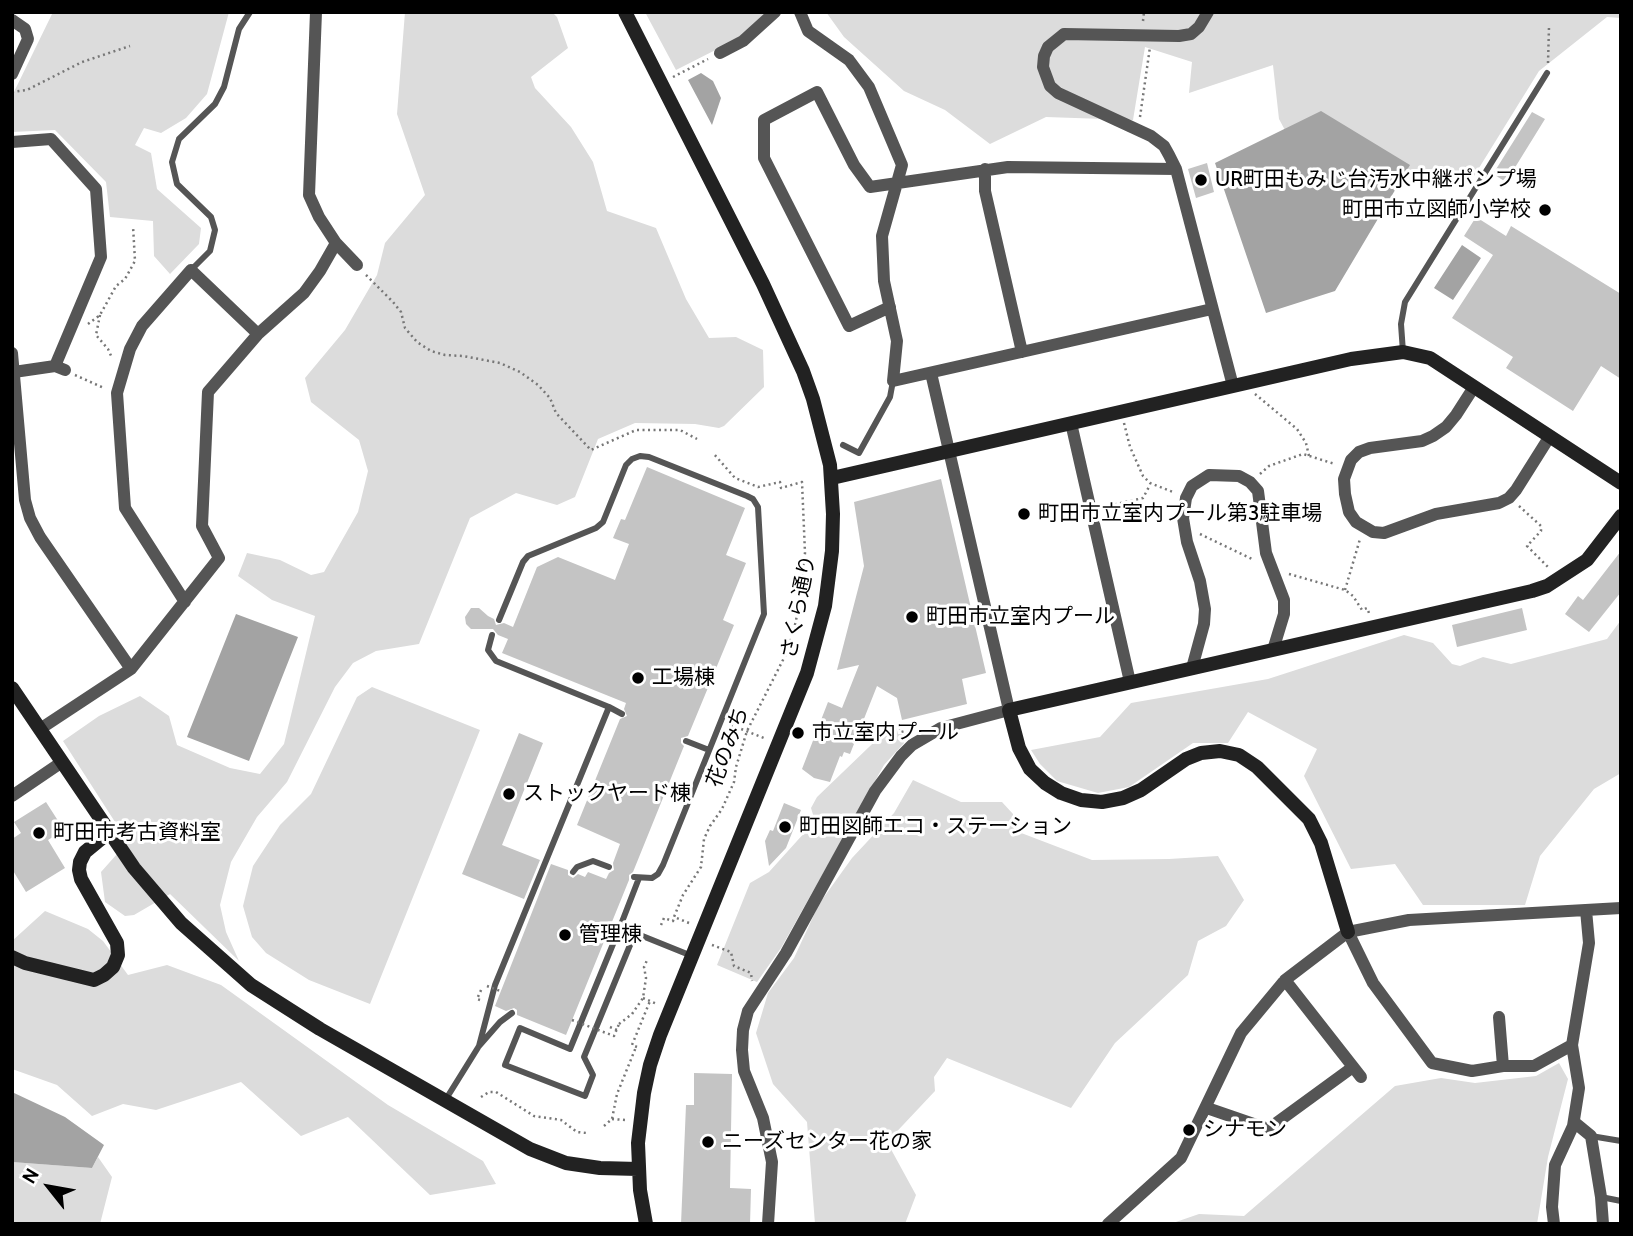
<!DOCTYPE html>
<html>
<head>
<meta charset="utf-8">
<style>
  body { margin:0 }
  #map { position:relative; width:1633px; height:1236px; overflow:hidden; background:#fff; font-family:Cabin,sans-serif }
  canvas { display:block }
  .frame { position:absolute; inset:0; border:14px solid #000; pointer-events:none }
  .north { position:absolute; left:14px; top:1152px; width:70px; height:70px; -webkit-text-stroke:5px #fff; paint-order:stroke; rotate:301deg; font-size:19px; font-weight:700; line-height:28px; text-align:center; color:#000 }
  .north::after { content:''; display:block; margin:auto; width:24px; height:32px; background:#000; clip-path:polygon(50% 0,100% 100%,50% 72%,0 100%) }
</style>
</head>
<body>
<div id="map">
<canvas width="1633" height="1236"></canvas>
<div class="frame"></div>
<div class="north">N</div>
</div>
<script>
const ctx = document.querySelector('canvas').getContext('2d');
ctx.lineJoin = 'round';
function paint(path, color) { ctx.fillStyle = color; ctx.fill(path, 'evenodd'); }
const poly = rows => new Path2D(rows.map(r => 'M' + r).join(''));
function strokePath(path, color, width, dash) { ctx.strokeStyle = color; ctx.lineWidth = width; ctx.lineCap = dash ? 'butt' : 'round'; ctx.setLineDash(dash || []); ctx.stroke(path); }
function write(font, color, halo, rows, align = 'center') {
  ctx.font = font + ' Cabin,"Noto Sans JP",sans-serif'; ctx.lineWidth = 6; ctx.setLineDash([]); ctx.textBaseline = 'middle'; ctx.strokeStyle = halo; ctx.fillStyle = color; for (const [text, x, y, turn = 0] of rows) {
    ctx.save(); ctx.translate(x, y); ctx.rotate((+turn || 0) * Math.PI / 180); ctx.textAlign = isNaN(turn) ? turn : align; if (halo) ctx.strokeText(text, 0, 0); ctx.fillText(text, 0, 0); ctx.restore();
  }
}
const green = poly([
  [53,12,229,12,207,94,186,118,161,133,144,128,135,145,151,153,157,189,201,228,199,244,170,274,154,256,153,221,110,217,106,182,55,130,12,132,12,96],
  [405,12,552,12,557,17,568,48,531,77,535,88,571,127,593,162,607,211,656,228,686,299,709,338,736,337,763,350,764,387,724,426,719,428,695,424,635,423,598,439,575,497,557,505,516,493,470,518,419,644,376,651,353,663,335,687,287,782,257,817,231,862,220,905,226,932,239,961,170,894,134,915,125,916,105,902,101,872,125,845,124,836,63,741,99,716,140,696,169,716,177,745,230,768,260,774,284,744,315,616,272,600,238,576,247,553,280,560,311,575,324,572,358,512,368,471,359,440,311,402,305,378,345,330,377,275,385,243,425,195,397,114],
  [645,12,771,12,749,33,676,70],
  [826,12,1621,12,1621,18,1607,17,1539,71,1474,176,1394,170,1300,158,1279,119,1273,65,1189,93,1192,62,1145,47,1133,120,1046,117,990,144,945,110,904,91,844,37],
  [1621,620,1621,773,1594,789,1540,856,1525,905,1423,905,1395,864,1351,869,1304,776,1317,749,1248,712,1228,743,1193,743,1129,787,1098,793,1057,781,1040,764,1031,750,1100,737,1131,703,1268,679,1404,635,1433,643,1452,664,1460,666,1483,657,1511,664,1607,639],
  [372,687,480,730,370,1004,309,980,266,953,252,937,243,906,253,866,280,825,311,794,357,697],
  [895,722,898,734,902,734,904,743,884,765,781,948,757,982,717,965,750,883,769,872,815,821,811,808,817,797],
  [913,780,961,802,1002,802,1013,814,1016,831,1092,860,1169,859,1218,856,1244,900,1226,926,1198,941,1188,975,1115,1043,1071,1108,947,1058,934,1077,935,1091,887,1142,916,1195,905,1224,815,1224,807,1122,773,1084,756,1033,768,993,794,958,819,904,852,858,894,813],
  [45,911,88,929,103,941,128,975,167,965,221,985,388,1105,483,1161,496,1184,430,1195,348,1117,301,1136,241,1082,156,1110,123,1104,92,1116,57,1085,12,1069,12,941],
  [1559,1063,1568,1079,1548,1157,1537,1224,1170,1224,1199,1214,1244,1216,1395,1086,1441,1078,1475,1083,1536,1076],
  [98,1157,112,1177,100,1224,12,1224,12,1162,92,1168]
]);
const water = poly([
  [701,73,713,81,721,98,712,125,688,80],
  [1321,111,1410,165,1335,291,1266,313,1215,163],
  [1462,245,1481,258,1453,300,1434,288],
  [236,614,298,637,249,761,187,737],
  [12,1092,65,1117,104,1145,92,1168,12,1162]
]);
const building = poly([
  [1532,112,1545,119,1506,182,1493,174],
  [1207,163,1214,192,1196,198,1188,169],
  [1476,217,1506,236,1511,226,1621,294,1621,379,1601,366,1573,411,1506,368,1513,357,1452,318,1493,255,1464,236],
  [647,467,745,508,726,555,746,563,723,620,734,625,688,736,681,738,681,743,684,746,633,872,629,875,629,880,566,1035,517,1015,517,1010,514,1008,506,1011,495,1006,551,864,568,870,568,875,573,878,578,874,585,877,588,872,606,879,609,873,614,870,613,863,620,844,577,825,620,719,627,716,624,709,626,703,502,653,508,639,498,635,493,629,471,629,466,624,465,617,471,608,479,608,488,616,494,619,496,625,504,623,513,627,537,567,558,557,615,580,629,544,613,538,621,519,625,520],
  [941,479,986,673,962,679,967,704,902,720,897,698,877,686,850,754,844,752,842,757,840,756,830,782,814,778,802,769,828,702,842,708,859,665,837,670,864,566,854,502],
  [1621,551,1621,592,1589,632,1565,614,1578,596,1583,600],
  [1522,608,1527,630,1457,647,1452,625],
  [519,733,543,743,502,845,540,860,524,899,462,874],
  [46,802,64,830,48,840,65,868,26,892,12,869,12,839,21,833,14,822],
  [784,803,801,810,786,848,769,866,765,841,770,830,773,831],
  [694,1073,732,1074,730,1188,751,1189,750,1224,681,1224,686,1105,694,1105]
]);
const path = poly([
  [1143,21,1144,12],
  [1548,63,1549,27],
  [673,77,708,59],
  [12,92,27,90,82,62,130,46],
  [1140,117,1150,47],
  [366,275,393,302,401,312,405,328,417,342,431,351,445,355,463,356,500,363,520,372,538,385,550,398,556,413,591,450,636,430,680,430,697,439],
  [100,315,96,335,108,349,112,358],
  [88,324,100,315,116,286,125,279,135,261,133,226],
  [75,375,104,388],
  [1255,394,1297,429,1306,443,1309,456],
  [1124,423,1130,447,1143,476,1150,483,1173,492],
  [1260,474,1269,466,1303,454,1335,464],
  [1519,506,1541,526,1541,531,1527,546,1550,569],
  [1104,507,1143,498,1150,485],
  [1200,534,1254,560],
  [1289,574,1345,590,1353,596,1362,610,1367,608,1369,613],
  [1345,590,1360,539],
  [898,722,901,732,905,731,906,734],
  [731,725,764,738],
  [689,923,674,917,683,895,701,867,704,839,710,826,722,809,734,782,736,767,747,731,788,650,796,621,805,553,802,482,781,488,780,482,758,487,735,478,714,454],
  [661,925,664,918,673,921,674,917],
  [712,945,731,952,734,966,751,973,752,981],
  [643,998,657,1004],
  [480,1000,477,999,482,988],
  [619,1024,632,1014,643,998,646,978,644,967,648,958],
  [610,1027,617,1030],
  [637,1047,632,1045,650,1001],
  [481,1097,489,1092,496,1092,534,1116,561,1120,577,1132,587,1133],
  [612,1119,625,1120],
  [604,1126,612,1119,617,1094,636,1047]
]);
const lane = poly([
  [191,270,210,251,215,230,211,217,177,184,172,162,179,139,215,104,224,87,239,29,250,12],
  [1403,352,1401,324,1405,302,1547,73],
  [843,445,859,453,890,397,893,381],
  [499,620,523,562,528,556,596,528,603,522,626,465,632,459,640,456,649,457,747,496,753,499,758,507,764,614,663,865,658,874,652,878,634,877],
  [609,707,622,714],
  [686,741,709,750],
  [573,872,577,867,593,861,609,867],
  [620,927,635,933,584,1057,593,1075,585,1096,505,1065,520,1028,570,1049,620,927],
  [620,927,639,878],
  [635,933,692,956],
  [479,1046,495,985,609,707,496,661,488,650,492,635],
  [446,1099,479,1046,500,1022,512,1013],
  [1591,1136,1621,1141],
  [1601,1197,1621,1201]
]);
const street = poly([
  [316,12,309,195,319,217,336,243,357,265],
  [800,12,808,31,849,60,869,87,902,165,882,236,884,281,897,341,893,381,1212,309],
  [1208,12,1199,27,1191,34,1179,36,1064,34,1048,47,1044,56,1043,67,1050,86,1058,93,1151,136,1164,146,1169,155,1176,169,1233,386],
  [12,20,25,29,28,39,12,74],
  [720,53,743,41,775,12],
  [12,142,51,139,96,189,101,257,55,366],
  [985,169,985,191,1022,352],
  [890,307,849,326,764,158,764,120,817,92,854,165,870,187,1008,167,1176,169],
  [12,353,25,500,30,518,40,537,131,669],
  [14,372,55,366,65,370],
  [1474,387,1456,415,1446,427,1433,436,1422,441,1370,448,1359,452,1351,460,1344,479,1345,494,1349,512,1356,522,1373,532,1384,533,1436,514,1499,503,1509,498,1516,490,1550,436],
  [1071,423,1130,682],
  [185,602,125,508,117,393,130,349,142,326,191,270,258,334],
  [1192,668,1204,624,1205,609,1200,581,1187,542,1183,518,1186,498,1192,486,1209,475,1239,476,1250,482,1258,491,1266,553,1284,600,1284,614,1273,650],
  [40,729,131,669,219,558,202,526,208,392,258,334,304,293,320,271,336,243],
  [12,796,62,762],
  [1348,932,1373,983,1432,1063,1472,1071,1503,1066,1534,1066,1572,1045],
  [1285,980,1361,1077],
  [1499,1017,1503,1066],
  [1207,1108,1268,1129,1353,1067],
  [1574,1122,1591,1136,1601,1197,1603,1224],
  [768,1224,772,1162,763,1118,744,1071,742,1050,743,1030,748,1011,786,953,875,791,901,756,912,745,941,728,1009,710,931,373],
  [1108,1224,1181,1158,1241,1033,1285,980,1348,932,1409,920,1621,908],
  [1554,1224,1552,1207,1555,1165,1573,1126,1579,1088,1572,1045,1589,943,1586,910]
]);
const secondary = poly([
  [625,12,763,284,803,371,813,399,830,465,833,514,832,551,825,606,807,673,660,1035,650,1065,644,1093,638,1143,640,1190,646,1224],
  [832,478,1351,359,1403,352,1430,358,1621,483],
  [12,688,134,868,181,923,251,985,320,1029,530,1149,566,1163,600,1168,638,1169],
  [1348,932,1321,843,1309,819,1257,767,1239,755,1220,751,1201,753,1186,759,1141,790,1123,798,1102,802,1081,800,1061,793,1045,783,1030,769,1019,748,1009,710,1532,591,1547,586,1587,560,1621,516],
  [12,957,25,963,94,980,104,975,113,967,118,955,117,943,81,879,79,870,80,862,85,852,108,833]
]);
const pathBridge = poly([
  [487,986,500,991],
  [572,1020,614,1036,619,1024]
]);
const markers = [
  [1201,180,7,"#000"],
  [1545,210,7,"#000"],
  [1024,514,7,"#000"],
  [912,617,7,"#000"],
  [638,678,7,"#000"],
  [798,733,7,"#000"],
  [509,794,7,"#000"],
  [785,827,7,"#000"],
  [39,833,7,"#000"],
  [565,935,7,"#000"],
  [1189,1130,7,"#000"],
  [708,1142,7,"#000"]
];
const poiNames = [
  ["UR町田もみじ台汚水中継ポンプ場",1215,180],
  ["町田市立図師小学校",1531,210,"right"],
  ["町田市立室内プール第3駐車場",1038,514],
  ["町田市立室内プール",926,617],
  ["工場棟",652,678],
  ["市立室内プール",812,733],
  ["ストックヤード棟",523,794],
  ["町田図師エコ・ステーション",799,827],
  ["町田市考古資料室",53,833],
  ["管理棟",579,935],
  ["シナモン",1203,1130],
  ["ニーズセンター花の家",722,1142]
];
const streetNames = [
  ["さくら通り",799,607,-79],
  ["花のみち",728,747,-70]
];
paint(green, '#dcdcdc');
paint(water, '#a3a3a3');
paint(building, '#c4c4c4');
strokePath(path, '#777', 2.5, [2, 3.5]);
strokePath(lane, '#555', 6);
strokePath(street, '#555', 12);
strokePath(secondary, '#222', 14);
strokePath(pathBridge, '#777', 2.5, [2, 3.5]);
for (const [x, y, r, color] of markers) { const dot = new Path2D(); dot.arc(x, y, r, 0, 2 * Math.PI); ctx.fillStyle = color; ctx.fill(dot); strokePath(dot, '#fff', 2.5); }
write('21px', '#000', '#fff', poiNames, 'left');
write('21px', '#000', '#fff', streetNames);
</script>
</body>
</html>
